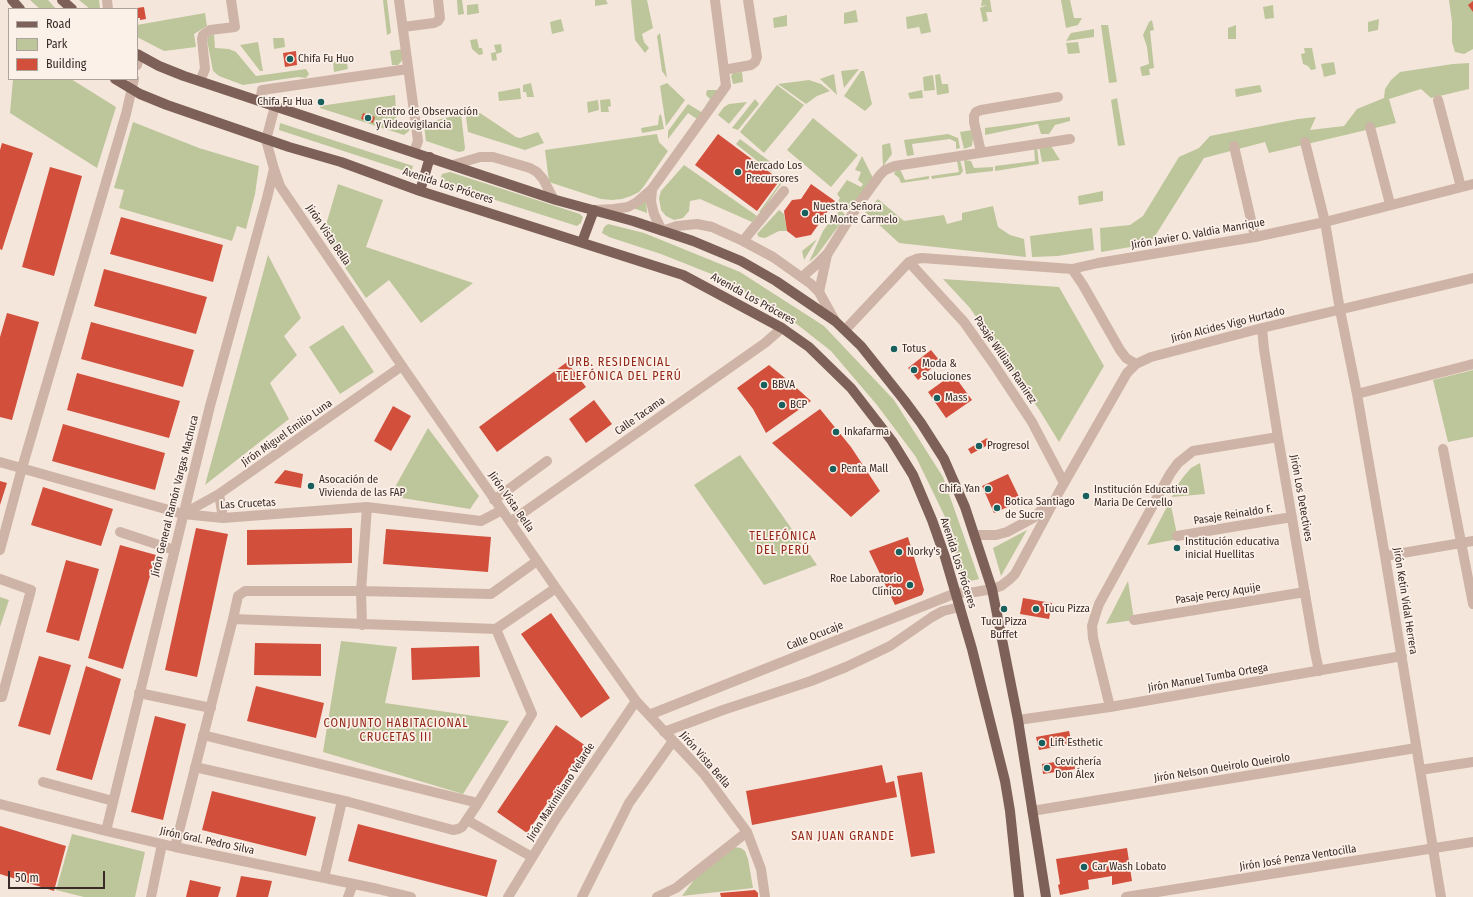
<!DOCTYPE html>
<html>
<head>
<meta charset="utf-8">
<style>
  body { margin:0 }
  #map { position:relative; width:1473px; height:897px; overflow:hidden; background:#f5e6dc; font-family:"Fira Sans Condensed",sans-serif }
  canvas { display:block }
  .legend { position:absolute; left:8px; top:8px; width:130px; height:72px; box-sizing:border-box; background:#fcf1e9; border:1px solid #aea29c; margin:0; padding:5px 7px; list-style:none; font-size:12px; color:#3a2b28 }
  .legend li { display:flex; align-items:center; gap:8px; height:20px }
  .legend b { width:20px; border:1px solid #aea29c }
  .scale { position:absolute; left:8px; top:871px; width:97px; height:18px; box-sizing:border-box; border:2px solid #3a2b28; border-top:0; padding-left:5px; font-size:12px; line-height:14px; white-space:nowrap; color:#3a2b28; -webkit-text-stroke:3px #fcf1e9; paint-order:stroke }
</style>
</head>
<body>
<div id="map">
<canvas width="1473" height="897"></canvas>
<ul class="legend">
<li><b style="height:5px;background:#7d6057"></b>Road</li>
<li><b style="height:11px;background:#bcc69a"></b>Park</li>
<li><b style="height:11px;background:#d24f3c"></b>Building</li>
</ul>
<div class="scale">50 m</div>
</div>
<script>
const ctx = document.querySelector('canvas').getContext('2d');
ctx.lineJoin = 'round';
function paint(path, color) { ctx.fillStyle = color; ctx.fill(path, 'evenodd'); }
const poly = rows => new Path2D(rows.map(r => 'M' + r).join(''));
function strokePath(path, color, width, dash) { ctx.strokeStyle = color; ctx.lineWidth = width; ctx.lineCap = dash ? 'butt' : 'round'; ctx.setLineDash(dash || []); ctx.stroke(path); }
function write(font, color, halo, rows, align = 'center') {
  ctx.font = font + ' "Fira Sans Condensed",sans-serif'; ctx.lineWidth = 3.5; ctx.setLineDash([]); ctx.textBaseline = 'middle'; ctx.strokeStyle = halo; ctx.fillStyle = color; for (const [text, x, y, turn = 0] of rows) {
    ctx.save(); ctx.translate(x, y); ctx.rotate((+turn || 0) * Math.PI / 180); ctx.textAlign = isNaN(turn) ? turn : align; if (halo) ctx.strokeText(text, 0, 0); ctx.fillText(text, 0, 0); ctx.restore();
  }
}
const green = poly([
  [30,0,48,0,56,9,40,9],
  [79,0,99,0,100,9,90,9],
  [383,0,387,0,391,33,387,35],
  [457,0,462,0,464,14,458,15],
  [595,0,606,0,608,4,595,6],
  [631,0,647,0,653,28,642,34,644,42,649,48,645,53,635,40],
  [982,0,990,0,992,12,986,12,988,21,983,22,980,8,987,5,981,6],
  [1061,0,1070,0,1074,18,1082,18,1078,25,1066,28],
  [1449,0,1473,0,1473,49,1464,54,1455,52,1452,42,1452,22],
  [478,4,479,13,467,15,467,5],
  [1273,5,1274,18,1265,19,1263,7],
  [856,10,858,22,844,24,844,13],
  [205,13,207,26,194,34,196,47,164,51,137,37,137,25],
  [927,13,931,32,921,34,918,22,919,27,907,29,906,17],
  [787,15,787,26,774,28,773,18],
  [561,19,564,31,552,34,550,22],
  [1379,19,1378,30,1368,32,1368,22],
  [1152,20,1154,30,1150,31,1154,68,1149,69,1150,75,1142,76,1140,67,1149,64,1147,47,1143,35,1149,22],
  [1101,25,1108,25,1117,82,1109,83],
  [1236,25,1236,39,1228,39,1228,28],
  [1094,29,1094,37,1066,41,1071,33],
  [660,33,667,78,662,71,657,36],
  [214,34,215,48,229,49,236,52,256,76,306,69,309,74,306,78,298,77,243,85,219,76,213,71,207,40,208,36],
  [273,38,284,38,285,47,274,49],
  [477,39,479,48,482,48,483,54,479,55,472,49,470,40],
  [258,42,263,71,260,71,240,45],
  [1078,42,1080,53,1068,54,1066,43],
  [501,44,502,52,496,54,497,60,492,61,491,53,496,52,494,45],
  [1304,48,1312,48,1316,69,1311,70,1308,66,1303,64,1301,54,1305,53],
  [403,49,404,55,401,62,398,65,392,65,390,51],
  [346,58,348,69,334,72,333,62],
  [1334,62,1336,74,1324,77,1321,64],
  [1469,63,1469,89,1431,98,1421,89,1389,99,1396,123,1269,153,1265,142,1204,158,1155,236,1148,244,1101,252,1100,228,1130,225,1143,216,1179,157,1199,148,1210,136,1298,119,1316,117,1310,130,1344,126,1357,109,1384,98,1385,89,1391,80,1400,72,1453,64],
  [859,69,844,88,841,71],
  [861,71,864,71,872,104,865,111,844,96],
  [742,72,743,82,733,84,731,76,733,73],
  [834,74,837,95,820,79],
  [940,74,942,84,948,84,949,93,937,95,935,75],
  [933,75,935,90,924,91,923,77],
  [13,79,71,79,116,107,97,168,10,113],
  [809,80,821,84,830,91,817,96,806,104,778,84],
  [531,83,534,97,527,97,526,92,523,92,523,85],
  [667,83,685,100,666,126,660,86],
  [777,85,804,105,764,153,740,132],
  [1260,85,1262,92,1236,97,1235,89],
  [520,88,521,99,499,101,498,92],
  [707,90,721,90,706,108,706,105,710,99,706,95],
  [922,90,923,98,910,99,908,93],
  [395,95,397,124,408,123,410,126,409,131,404,135,320,108,320,106],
  [1117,98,1125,145,1118,146,1111,100],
  [610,99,611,106,608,107,609,112,601,112,600,100],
  [755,99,759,104,738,130,732,128],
  [598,100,599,110,588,113,587,102],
  [747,102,729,124,718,115,724,107,729,104],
  [688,104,703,113,697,119,688,113,668,139,668,131],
  [480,113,516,137,520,138,538,132,544,143,525,150,468,132,466,117],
  [461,114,465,148,464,151,459,152,426,141,424,126,425,123],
  [661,114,664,129,642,133,641,128,658,125,659,116],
  [1070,117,1070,121,1055,125,1049,134,1041,134,1038,124,985,135,985,128],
  [813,118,858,155,831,187,787,150],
  [133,122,199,148,259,166,255,194,246,229,237,226,232,241,119,208,124,190,114,188],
  [280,123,413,166,411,173,279,130],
  [972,130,973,138,972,146,964,149,960,132],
  [657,134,659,142,668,151,644,186,639,192,631,196,622,199,612,200,601,199,549,182,545,150],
  [948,134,958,138,960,148,956,149,956,142,950,139,912,144,914,155,907,156,904,140],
  [740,139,776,166,771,172,736,144],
  [890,143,892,154,883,166,882,145],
  [1034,146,1037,147,1039,164,995,171,995,166,1035,161],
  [1039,146,1051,146,1060,160,1042,162],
  [862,156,873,178,852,208,837,209,834,207,840,198,837,194,847,180,861,187,863,184,858,180,861,172,855,170],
  [960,160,963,171,960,175,932,179,931,176,959,172,957,161],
  [964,160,971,161,974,168,993,167,993,171,966,174],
  [684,165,757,216,752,222,700,199,690,201,689,211,683,218,674,220,666,216,661,210,659,198,661,191],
  [900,169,905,180,929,176,929,179,901,183,899,178,894,174,896,170],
  [450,172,580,214,583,217,581,223,577,226,445,184,440,180,442,174],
  [783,179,784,180,761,212,759,212],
  [338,184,383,200,366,247,473,283,421,323,389,280,366,298,323,235],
  [1103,191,1103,201,1079,205,1078,196],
  [646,199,647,213,633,208],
  [878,199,904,221,944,215,947,224,962,220,962,213,993,206,998,227,1010,235,1024,239,1026,257,899,243,865,212],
  [779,210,784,214,787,231,779,231,765,238,759,237,757,234],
  [841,210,846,216,817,255,809,262,823,231,834,216],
  [608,224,644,233,740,272,824,326,894,400,943,477,979,579,963,583,946,519,916,457,877,405,831,351,789,318,719,277,661,254,609,237,602,233,604,227],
  [1092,228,1094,250,1058,256,1032,257,1030,236],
  [817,239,804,260,802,251],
  [268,255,301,318,284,336,297,355,270,383,289,419,205,485],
  [943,279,1059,287,1104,366,1059,442,1040,411,970,308],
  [343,325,374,372,340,394,309,347],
  [1473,370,1473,437,1448,442,1433,380],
  [428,428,479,496,470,509,390,496],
  [740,455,817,565,764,585,694,485],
  [1200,463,1205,494,1172,497,1176,487,1184,476,1191,468],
  [1170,501,1178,539,1147,545],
  [1027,530,1001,576,993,548],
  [1128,581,1134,620,1106,624],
  [0,597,9,600,0,627],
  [341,641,397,647,385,703,509,721,463,794,323,752],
  [72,834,145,852,135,897,84,897,56,890],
  [734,847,741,848,745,851,748,859,753,888,682,896,694,880,706,869,714,864,723,855]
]);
const building = poly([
  [1473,1,1473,12,1468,5],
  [144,7,146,19,140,20,140,18,137,18,137,8],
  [296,51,297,65,285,67,283,53],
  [363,113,375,117,373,123,361,119],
  [718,134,780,180,757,211,695,165],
  [2,143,33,153,2,250,0,249,0,150],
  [50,167,82,176,54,276,22,267],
  [811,184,835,201,811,235,796,238,787,231,784,211,792,200,801,199],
  [121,217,223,245,213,282,110,254],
  [104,269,207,297,196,334,94,306],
  [7,313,39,322,12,420,0,417,0,337],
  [91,322,194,350,183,387,81,359],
  [931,350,940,361,918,380,908,368],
  [567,362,586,387,497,452,479,427],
  [769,365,790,382,811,401,766,433,753,409,737,388],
  [77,373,180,401,169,438,67,410],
  [953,374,972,400,946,418,928,392],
  [594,400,612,424,586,443,569,419],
  [393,406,411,416,391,451,374,441],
  [820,409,851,447,880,491,851,517,772,443],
  [63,424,165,453,155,490,52,461],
  [987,438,990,444,971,454,968,449],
  [285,470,303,474,301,488,274,483],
  [1008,474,1021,501,994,513,982,486],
  [0,481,7,483,0,505],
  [43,487,113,509,101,546,31,525],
  [196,528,228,534,197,677,165,670],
  [352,528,352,563,247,565,247,530],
  [386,529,491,537,488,572,383,564],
  [908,537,924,590,922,595,895,605,869,551],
  [120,545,156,555,123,669,88,658],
  [66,560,99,569,79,641,46,632],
  [1023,598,1052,603,1049,619,1020,614],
  [551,613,610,698,581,718,521,634],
  [255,643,321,644,321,676,254,675],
  [479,646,480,677,412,680,411,648],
  [39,656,71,665,50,735,18,726],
  [86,666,121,679,92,780,56,770],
  [256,686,324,703,316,738,247,721],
  [155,716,186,724,163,820,131,812],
  [556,725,586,746,527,833,497,812],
  [1069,731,1072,744,1039,750,1036,737],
  [1074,759,1075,769,1043,774,1042,764],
  [882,765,886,783,894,781,897,797,752,825,746,791],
  [922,772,935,853,911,857,897,776],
  [212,791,316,817,306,856,202,830],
  [358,824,497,860,487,897,348,861],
  [0,826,66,846,54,891,0,874],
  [1127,848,1132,881,1112,885,1112,876,1088,880,1089,889,1060,895,1058,885,1060,884,1056,859],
  [241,876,272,881,268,897,236,897],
  [190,880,221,887,218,897,186,897],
  [755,890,758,893,758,897,721,897,720,893]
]);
const minor = poly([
  [107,0,108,9],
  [399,0,418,141,414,152],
  [403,27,434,23,438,21,440,18,438,0],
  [137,65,139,55],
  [724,70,751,65,755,62,757,57,748,0],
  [200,81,205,69,202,39,203,35,210,30,235,27,231,0],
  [1438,100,1461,187],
  [260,101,262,90,408,69],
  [275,106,266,140,274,169,280,186,402,366,556,588,636,701,704,774,747,832,761,869,765,897],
  [1370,127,1390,204],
  [1305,142,1325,222,1340,310,1357,394,1385,556,1441,897],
  [1234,146,1255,237],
  [981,152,974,122,974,116,976,112,981,110,1058,97],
  [453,165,480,157,493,157,530,168,537,172,543,179,553,198],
  [652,189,651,202,654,214,662,231,677,226,697,224,712,227,743,241,773,257,811,284,819,292,835,321],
  [596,210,614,209,628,207,637,202,652,189,726,86,715,0],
  [743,241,784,191],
  [909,262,964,322,993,363,1032,422,1064,483],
  [1072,269,1083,285,1120,350,1126,358,1136,364],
  [802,277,817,264,828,253,858,205,880,175,885,170,895,166,1070,139],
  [819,292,827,255],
  [1262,328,1264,349,1278,437,1315,652,1319,671],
  [845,330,909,262,916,259,922,258,1072,269,1098,263,1255,237,1325,222,1473,184],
  [1357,394,1473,364],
  [1443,449,1473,604],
  [0,462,183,514,223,518,367,507,481,521,502,510],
  [219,494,223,518],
  [494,500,547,461],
  [183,514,219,494,402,366],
  [510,522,765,343,782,328],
  [120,532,174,550],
  [975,535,996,535,1007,532,1033,518,1050,502],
  [1177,536,1292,517],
  [0,550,22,468,126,114,134,79],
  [1385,556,1473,541],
  [0,579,31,590,2,697,0,697],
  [1134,620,1305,592],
  [362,625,361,591,367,507],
  [496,629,556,588],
  [139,693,211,708],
  [1110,707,1093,638,1092,626,1095,616,1099,604,1170,474,1178,463,1193,451,1278,437],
  [649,715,956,593,975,592,992,589,1001,586,1010,579,1015,574,1059,492,1127,373,1136,364,1151,357,1262,328,1473,278],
  [1018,720,1110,707,1402,656],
  [664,732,723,710,811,681,846,667,890,646,932,617,943,611,960,607],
  [203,735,478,803],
  [195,767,349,802,453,830,458,829,462,827,478,803,532,714,496,629,233,619],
  [1420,770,1473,762],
  [43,782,113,801],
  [0,804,106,831,175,847,378,889,411,897],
  [1032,811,1416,748],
  [467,820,532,857],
  [106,831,210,406,267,198,274,169],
  [175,847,233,619,238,596,245,591,361,591,491,594,537,561],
  [324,878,342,801],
  [151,897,162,844],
  [348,897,353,884],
  [508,897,557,817,636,701],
  [582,897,629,803,673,741],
  [657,897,676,888,747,832],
  [1126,897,1473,842]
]);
const major = poly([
  [12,0,20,9],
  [62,0,72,9],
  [137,54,159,66,184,76,556,200,633,221,693,241,741,261,776,281,835,321,861,346,904,400,921,423,944,459,965,507,992,589,1018,720,1046,897],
  [115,79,140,94,167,105,289,147,341,162,420,191,683,275,782,328,809,347,851,388,892,441,913,475,932,520,945,557,972,649,1005,781,1010,811,1019,897],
  [420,191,430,157],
  [582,242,594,210]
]);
const markers = [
  [290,59,4,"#18605d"],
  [321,102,4,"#18605d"],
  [368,118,4,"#18605d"],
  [738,172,4,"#18605d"],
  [805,213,4,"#18605d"],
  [894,349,4,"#18605d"],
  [914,370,4,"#18605d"],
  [764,385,4,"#18605d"],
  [937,398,4,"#18605d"],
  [782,405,4,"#18605d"],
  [836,432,4,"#18605d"],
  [979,446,4,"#18605d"],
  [833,469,4,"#18605d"],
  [311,486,4,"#18605d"],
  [988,489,4,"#18605d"],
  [1086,496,4,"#18605d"],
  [997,508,4,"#18605d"],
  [1177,548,4,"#18605d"],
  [899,552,4,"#18605d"],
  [910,585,4,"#18605d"],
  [1004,609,4,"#18605d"],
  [1036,609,4,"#18605d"],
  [1042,743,4,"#18605d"],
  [1047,768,4,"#18605d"],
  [1084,867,4,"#18605d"]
];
const poiNames = [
  ["Chifa Fu Huo",298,59],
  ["Chifa Fu Hua",313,102,"right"],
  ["Centro de Observación",376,112],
  ["y Videovigilancia",376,125],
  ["Mercado Los",746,166],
  ["Precursores",746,179],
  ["Nuestra Señora",813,207],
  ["del Monte Carmelo",813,220],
  ["Totus",902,349],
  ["Moda &",922,364],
  ["Soluciones",922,377],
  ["BBVA",772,385],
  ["Mass",945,398],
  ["BCP",790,405],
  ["Inkafarma",844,432],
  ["Progresol",987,446],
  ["Penta Mall",841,469],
  ["Asocación de",319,480],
  ["Vivienda de las FAP",319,493],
  ["Chifa Yan",980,489,"right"],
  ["Institución Educativa",1094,490],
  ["Maria De Cervello",1094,503],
  ["Botica Santiago",1005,502],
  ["de Sucre",1005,515],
  ["Institución educativa",1185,542],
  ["inicial Huellitas",1185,555],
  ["Norky's",907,552],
  ["Roe Laboratorio",902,579,"right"],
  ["Clínico",902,592,"right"],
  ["Tucu Pizza",1044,609],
  ["Tucu Pizza",1004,622,"center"],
  ["Buffet",1004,635,"center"],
  ["Lift Esthetic",1050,743],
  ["Cevichería",1055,762],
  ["Don Álex",1055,775],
  ["Car Wash Lobato",1092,867]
];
const streetNames = [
  ["Avenida Los Próceres",448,186,18],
  ["Jirón Javier O. Valdia Manrique",1198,234,-10],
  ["Jirón Vista Bella",328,235,56],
  ["Avenida Los Próceres",753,299,29],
  ["Jirón Alcides Vigo Hurtado",1228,325,-14],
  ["Pasaje William Ramírez",1005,360,56],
  ["Calle Tacama",640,416,-35],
  ["Jirón Miguel Emilio Luna",287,433,-35],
  ["Jirón General Ramón Vargas Machuca",175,496,-76],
  ["Jirón Los Detectives",1301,498,80],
  ["Jirón Vista Bella",511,502,55],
  ["Las Crucetas",248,504,-3],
  ["Pasaje Reinaldo F.",1233,515,-9],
  ["Avenida Los Próceres",958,563,72],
  ["Pasaje Percy Aquije",1218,594,-9],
  ["Jirón Ketín Vidal Herrera",1405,601,81],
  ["Calle Ocucaje",815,636,-22],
  ["Jirón Manuel Tumba Ortega",1208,678,-10],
  ["Jirón Vista Bella",705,760,49],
  ["Jirón Nelson Queirolo Queirolo",1222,768,-9],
  ["Jirón Maximiliano Velarde",561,792,-57],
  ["Jirón Gral. Pedro Silva",207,841,12],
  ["Jirón José Penza Ventocilla",1298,858,-9]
];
const neighbourhoodNames = [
  ["URB. RESIDENCIAL",619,363],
  ["TELEFÓNICA DEL PERÚ",619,377],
  ["TELEFÓNICA",783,537],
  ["DEL PERÚ",783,551],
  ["CONJUNTO HABITACIONAL",396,724],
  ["CRUCETAS III",396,738],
  ["SAN JUAN GRANDE",843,837]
];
paint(green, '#bcc69a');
paint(building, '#d24f3c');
strokePath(minor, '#ceb4a6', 10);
strokePath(major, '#7d6057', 10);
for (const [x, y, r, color] of markers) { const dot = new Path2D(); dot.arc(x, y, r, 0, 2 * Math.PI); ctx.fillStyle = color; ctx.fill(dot); strokePath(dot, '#fcf1e9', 1.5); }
write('11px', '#3a2b28', '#fcf1e9', poiNames, 'left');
write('11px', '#3a2b28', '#fcf1e9', streetNames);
ctx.letterSpacing = '1px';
write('12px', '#922718', '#fcf1e9', neighbourhoodNames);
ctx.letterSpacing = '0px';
</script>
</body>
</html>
